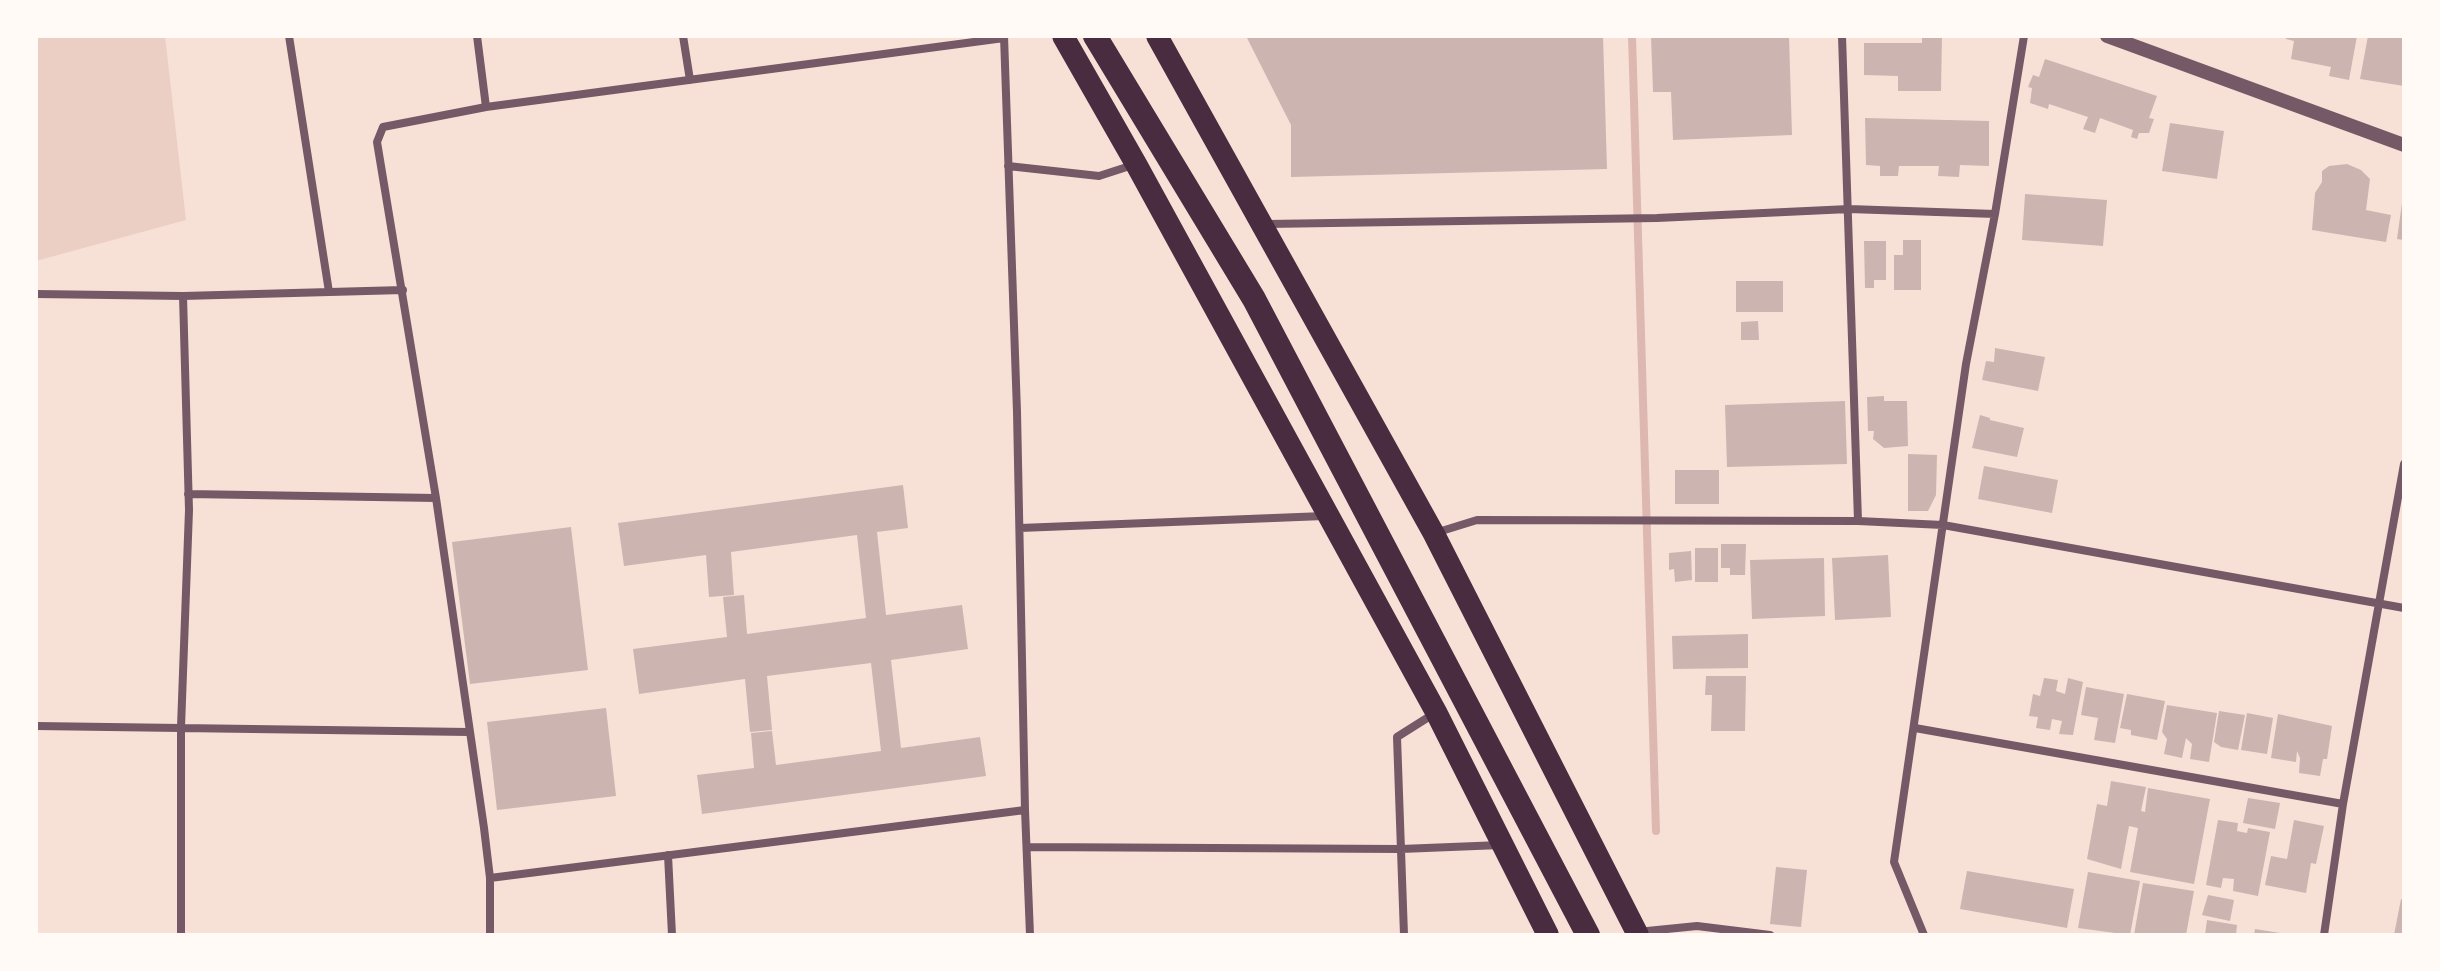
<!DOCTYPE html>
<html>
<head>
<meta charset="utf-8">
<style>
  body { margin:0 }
  #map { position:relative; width:2440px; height:971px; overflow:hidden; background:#f7e1d7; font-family:Overpass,sans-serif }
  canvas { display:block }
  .frame { position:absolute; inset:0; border:38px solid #fffaf5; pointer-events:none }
</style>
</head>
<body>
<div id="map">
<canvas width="2440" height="971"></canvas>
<div class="frame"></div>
</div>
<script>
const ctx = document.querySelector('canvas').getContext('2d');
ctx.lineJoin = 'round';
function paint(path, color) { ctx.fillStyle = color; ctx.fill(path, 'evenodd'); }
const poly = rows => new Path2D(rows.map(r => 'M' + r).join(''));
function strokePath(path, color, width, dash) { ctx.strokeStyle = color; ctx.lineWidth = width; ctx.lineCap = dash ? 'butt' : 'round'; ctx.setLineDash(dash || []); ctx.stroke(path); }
const green = poly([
  [36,36,165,36,186,220,36,261]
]);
const stream = poly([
  [1632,36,1656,831]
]);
const building = poly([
  [1246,36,1603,36,1607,169,1291,177,1291,125],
  [1651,36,1789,36,1792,135,1673,140,1671,92,1653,92],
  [1922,36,1942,36,1941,91,1898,91,1898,76,1864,75,1864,43,1922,43],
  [2286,36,2357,36,2349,80,2329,76,2331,67,2291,59,2294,41,2286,39],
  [2368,36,2404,36,2404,86,2360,79],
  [2045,59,2157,96,2149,118,2154,119,2149,133,2139,133,2137,139,2131,137,2133,130,2100,118,2095,133,2083,129,2088,117,2049,104,2048,109,2030,103,2032,88,2028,87,2033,75,2039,77],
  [1865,118,1989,121,1989,166,1960,165,1959,177,1938,176,1939,166,1899,166,1898,176,1880,176,1880,166,1866,165],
  [2170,123,2224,131,2217,179,2162,171],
  [2347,164,2361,170,2370,179,2366,210,2391,215,2386,242,2312,230,2315,193,2322,182,2322,171,2329,166],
  [2025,194,2107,200,2103,246,2022,240],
  [2402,203,2404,204,2404,240,2397,239],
  [1903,240,1921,240,1921,290,1894,290,1894,255,1903,255],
  [1864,241,1886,241,1886,280,1874,280,1874,288,1865,288],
  [1736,281,1783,281,1783,312,1736,312],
  [1758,321,1759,340,1741,340,1741,322],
  [1995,348,2045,357,2038,391,1982,380,1986,361,1994,362],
  [1884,396,1884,401,1907,401,1908,446,1884,448,1873,439,1874,431,1868,431,1867,397],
  [1845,401,1847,464,1727,467,1725,405],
  [1980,415,1990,418,1990,420,2024,428,2017,457,1972,448],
  [1908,454,1937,455,1936,495,1928,511,1908,511],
  [1984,466,2058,480,2052,513,1978,499],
  [1675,470,1719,470,1719,504,1675,504],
  [903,485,908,528,877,532,886,615,962,605,968,649,891,660,901,748,980,737,986,776,702,814,697,775,754,768,751,733,772,731,776,765,881,751,871,663,767,676,772,730,750,732,745,679,639,694,633,649,727,637,723,597,744,595,747,634,866,618,857,535,731,552,734,595,709,597,706,555,624,566,618,523],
  [571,527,588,670,470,684,452,542],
  [1721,544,1746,544,1745,575,1730,575,1730,568,1721,568],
  [1695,548,1718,548,1718,582,1695,582],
  [1691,551,1692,580,1675,582,1674,569,1669,570,1669,553],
  [1888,555,1891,617,1835,620,1832,558],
  [1824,558,1825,616,1752,619,1750,560],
  [1748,634,1748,668,1673,669,1672,636],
  [1706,676,1746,676,1745,731,1711,731,1712,695,1705,695],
  [2044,678,2058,680,2056,691,2065,694,2068,678,2083,682,2073,735,2059,734,2062,721,2052,719,2050,730,2036,728,2038,717,2029,716,2033,694,2040,696],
  [2086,687,2124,694,2115,743,2094,740,2098,718,2081,715],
  [2127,694,2165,701,2157,740,2131,735,2131,730,2120,728],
  [2167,705,2217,713,2209,762,2190,759,2192,744,2186,738,2182,758,2164,754,2167,739,2162,732],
  [606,708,616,796,497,810,487,722],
  [2219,711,2245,715,2238,750,2221,747,2214,742],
  [2247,713,2273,718,2267,754,2241,750],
  [2278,714,2332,726,2327,759,2323,759,2320,776,2299,773,2300,758,2297,751,2296,762,2271,758],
  [2111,781,2146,787,2141,811,2145,812,2148,788,2210,799,2194,884,2130,872,2138,828,2129,826,2121,869,2087,859,2097,804,2107,806],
  [2248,798,2280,803,2275,829,2243,823],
  [2218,820,2238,823,2237,831,2247,833,2248,828,2270,832,2258,896,2233,891,2234,879,2223,878,2221,888,2206,885],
  [2294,820,2324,826,2316,864,2311,863,2306,893,2265,885,2271,856,2287,859],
  [1776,867,1807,870,1801,927,1770,924],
  [1967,871,2074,889,2067,928,1960,909],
  [2088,872,2140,881,2130,935,2078,928],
  [2143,883,2194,891,2186,935,2134,935],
  [2208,895,2234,900,2230,921,2202,915],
  [2401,899,2404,900,2404,935,2394,935],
  [2207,920,2237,925,2236,935,2205,935],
  [2255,929,2280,933,2280,935,2254,935]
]);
const minor = poly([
  [289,36,329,292],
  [477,36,486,107],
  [683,36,690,80],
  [1004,36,1017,412,1025,810,1030,935],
  [1842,36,1858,521],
  [1008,166,1099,176,1133,165],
  [1267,224,1657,218,1849,209,1995,214],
  [36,294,183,296,403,290],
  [188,494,436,498],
  [1020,528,1324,516],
  [1435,533,1477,520,1858,521,1943,525,2404,608],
  [36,726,469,732],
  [1915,728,2343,804],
  [1027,847,1401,849,1501,845],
  [668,855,672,935],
  [490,878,1025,810],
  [1637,932,1697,926,1770,935],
  [181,935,181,727,189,510,183,296],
  [490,935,490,878,484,828,436,498,377,142,383,127,486,107,1004,38],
  [1404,935,1397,737,1435,713],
  [1924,935,1894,862,1966,364,1995,214,2024,36],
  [2324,935,2343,804,2404,464]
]);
const tertiary = poly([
  [2107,36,2404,145]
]);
const trunk = poly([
  [1063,36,1136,164,1436,712,1548,935],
  [1157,36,1434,534,1638,935]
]);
const motorway = poly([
  [1095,36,1254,299,1588,935]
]);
paint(green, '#ebcfc5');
strokePath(stream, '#dcb8b0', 8);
paint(building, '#ccb4b1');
strokePath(minor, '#755966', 8);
strokePath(tertiary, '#755966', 14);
strokePath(trunk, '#4a2c40', 22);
strokePath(motorway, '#4a2c40', 24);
</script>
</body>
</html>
